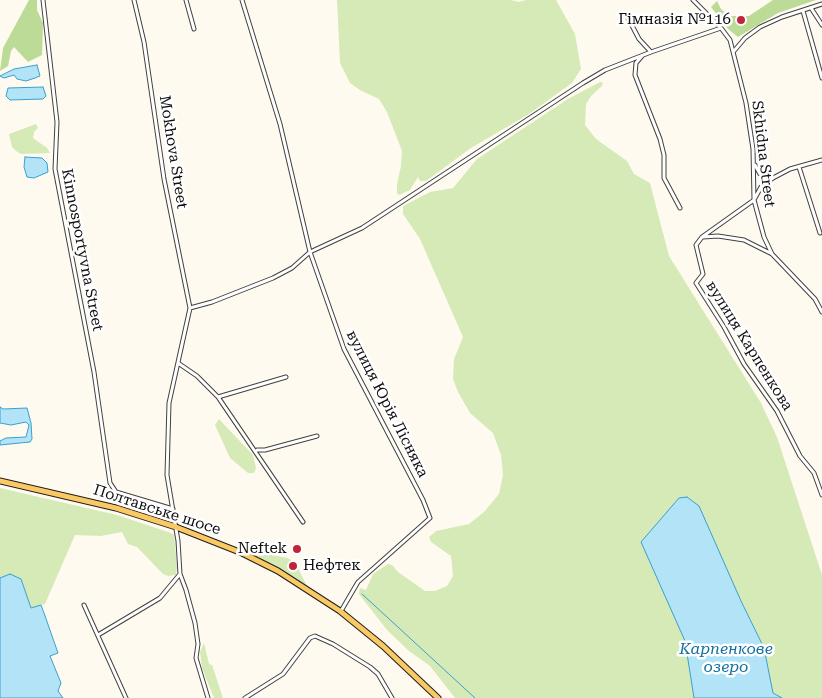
<!DOCTYPE html>
<html>
<head>
<meta charset="utf-8">
<style>
  body { margin:0 }
  canvas { display:block; background:#fffaef }
</style>
</head>
<body>
<canvas width="822" height="698"></canvas>
<script>
const ctx = document.querySelector('canvas').getContext('2d');
ctx.lineJoin = 'round';
function paint(path, color) { ctx.fillStyle = color; ctx.fill(path, 'evenodd'); }
const poly = rows => new Path2D(rows.map(r => 'M' + r).join(''));
function strokePath(path, color, width, dash) { ctx.strokeStyle = color; ctx.lineWidth = width; ctx.lineCap = dash ? 'butt' : 'round'; ctx.setLineDash(dash || []); ctx.stroke(path); }
function write(font, color, halo, rows, align = 'center') {
  ctx.font = font + ' "Roboto Serif",serif'; ctx.lineWidth = 5; ctx.setLineDash([]); ctx.textBaseline = 'middle'; ctx.strokeStyle = halo; ctx.fillStyle = color; for (const [text, x, y, turn = 0] of rows) {
    ctx.save(); ctx.translate(x, y); ctx.rotate((+turn || 0) * Math.PI / 180); ctx.textAlign = isNaN(turn) ? turn : align; if (halo) ctx.strokeText(text, 0, 0); ctx.fillText(text, 0, 0); ctx.restore();
  }
}
const green = poly([
  [337,0,511,0,519,2,526,0,556,0,575,34,581,69,572,83,529,114,471,148,426,181,420,181,418,177,410,190,399,195,397,193,397,184,401,166,402,151,387,112,379,99,360,90,350,83,340,63],
  [600,82,603,83,602,86,591,96,586,104,585,125,596,139,627,161,634,174,650,183,669,256,761,403,777,437,822,575,822,698,782,698,773,693,764,648,741,601,679,498,674,504,675,514,720,698,455,698,430,666,409,651,387,630,359,594,360,588,366,590,373,574,388,564,392,565,398,572,425,591,435,591,447,586,453,576,451,556,431,542,429,537,436,531,469,524,484,512,499,494,503,475,501,455,493,433,470,413,458,392,453,379,454,359,463,337,420,239,403,214,403,206,430,192,453,188,477,159,568,99],
  [36,124,38,128,34,132,33,138,47,148,50,153,21,154,16,151,12,147,9,134],
  [219,419,253,455,256,468,254,473,248,473,230,458,215,425],
  [0,488,117,515,171,533,174,535,177,566,176,575,168,576,163,574,137,547,128,544,122,532,101,536,75,535,45,604,31,608,21,579,0,578],
  [237,548,288,558,296,564,307,586,282,570],
  [204,643,209,664,212,665,223,698,214,698,202,668,200,652]
]);
const forest = poly([
  [29,0,37,0,37,10,43,23,42,55,28,62,14,47,11,51,8,66,0,71,3,48],
  [773,0,816,0,778,13,738,37,728,29,711,7,717,1,721,9,729,16,749,16]
]);
const water = poly([
  [37,65,40,76,35,78,26,81,17,79,14,75,4,78,0,76,14,69,37,65],
  [43,87,46,96,43,99,10,100,6,96,8,88,43,87],
  [25,157,42,158,47,163,48,172,34,178,27,177,24,167,25,157],
  [0,407,3,409,27,408,31,423,32,439,30,442,0,445,0,441,6,438,26,437,29,425,26,422,11,425,0,423,0,407],
  [687,497,699,506,741,601,764,648,773,693,782,698,694,698,685,641,641,542,679,498,687,497],
  [10,574,21,579,31,608,41,605,44,613,58,653,50,656,61,683,58,691,63,698,0,698,0,578,10,574]
]);
const stream = poly([
  [362,594,475,698]
]);
const minor = poly([
  [43,0,57,122,55,169,94,372,110,483,116,492,173,509],
  [134,0,144,42,164,179,190,308],
  [186,0,194,29],
  [242,0,280,124,310,252,344,349,423,500,430,518,358,582,341,611],
  [693,0,721,28,730,40,746,103,753,149,754,200,764,237,772,254],
  [811,8,822,25],
  [803,11,822,78],
  [626,14,639,39,651,52,721,28],
  [734,51,745,38,760,27,782,17,822,4],
  [642,56,636,63,635,75,660,139,664,155,664,178,680,208],
  [755,165,760,174,772,178],
  [799,167,820,233],
  [755,198,761,187,773,178,790,169,822,160],
  [754,200,702,237,696,245,703,274,696,283,724,327,744,364,777,411,800,456,814,473,822,495],
  [703,237,718,236,744,240,772,254,815,299,822,312],
  [178,363,197,376,218,397,303,522],
  [218,397,286,377],
  [257,450,265,450,317,436],
  [84,605,126,698],
  [98,635,160,598,180,574],
  [208,698,196,658,198,644,195,623,186,590,180,574,178,541,167,475,169,403,190,308,212,302,273,278,292,268,310,252,362,228,583,83,605,70,651,52],
  [245,698,283,674,310,638,315,636,333,644,370,667,378,674,392,698]
]);
const primary = poly([
  [0,481,116,508,176,527,242,553,278,571,340,611,383,646,438,698]
]);
const markers = [
  [741,20,5,"#c12338"],
  [297,549,5,"#c12338"],
  [293,566,5,"#c12338"]
];
const poiNames = [
  ["Гімназія №116",731,20],
  ["Neftek",287,549],
  ["Нефтек",303,566,"left"]
];
const streetNames = [
  ["Mokhova Street",173,152,81],
  ["Skhidna Street",763,154,83],
  ["Kinnosportyvna Street",82,250,79],
  ["вулиця Карпенкова",749,346,58],
  ["вулиця Юрія Лісняка",387,404,63],
  ["Полтавське шосе",157,510,18]
];
const waterNames = [
  ["Карпенкове",726,649],
  ["озеро",726,667]
];
paint(green, '#d6eab8');
paint(forest, '#bbdb97');
paint(water, '#b3e3f7');
strokePath(water, '#38a0cf', 1);
strokePath(stream, '#38a0cf', 1);
strokePath(minor, '#414141', 5);
strokePath(primary, '#1f1f1f', 7);
strokePath(minor, '#fff', 3);
strokePath(primary, '#fac963', 5);
for (const [x, y, r, color] of markers) { const dot = new Path2D(); dot.arc(x, y, r, 0, 2 * Math.PI); ctx.fillStyle = color; ctx.fill(dot); strokePath(dot, '#fff', 2); }
write('15px', '#0e0e0e', '#fff', poiNames, 'right');
write('15px', '#0e0e0e', '#fff', streetNames);
write('italic 16px', '#1570a2', '#fff', waterNames);
</script>
</body>
</html>
